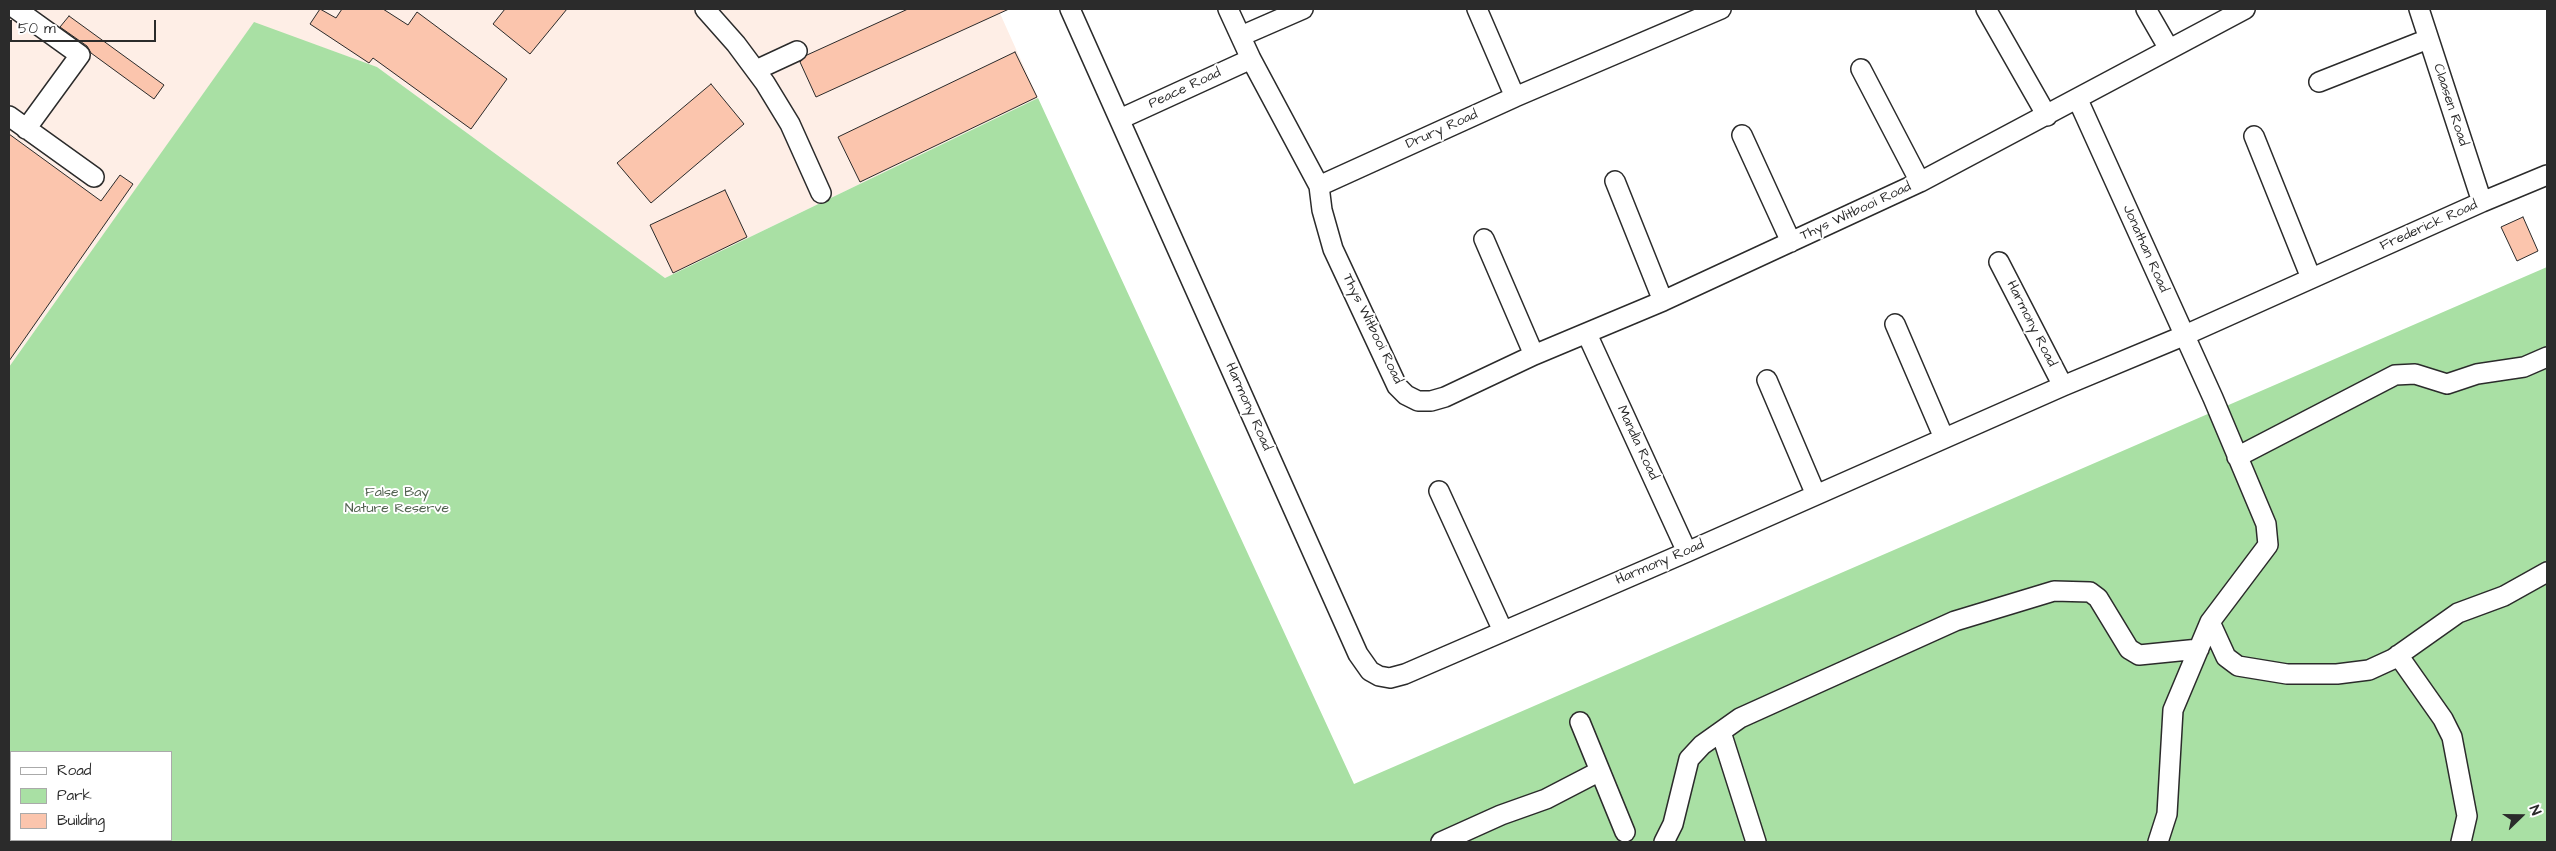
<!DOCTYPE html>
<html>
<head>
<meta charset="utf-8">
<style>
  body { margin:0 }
  #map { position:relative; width:2556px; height:851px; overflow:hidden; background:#fff; font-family:"Architects Daughter",sans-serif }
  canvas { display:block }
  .frame { position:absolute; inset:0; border:10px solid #2b2b2b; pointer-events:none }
  .legend { position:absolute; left:10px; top:751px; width:162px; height:90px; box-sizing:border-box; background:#fff; border:1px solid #aaa; margin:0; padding:6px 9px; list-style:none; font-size:15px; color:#2b2b2b }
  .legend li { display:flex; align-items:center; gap:10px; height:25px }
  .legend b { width:25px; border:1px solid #aaa }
  .north { position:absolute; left:2496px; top:791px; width:50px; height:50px; -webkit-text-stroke:4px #fff; paint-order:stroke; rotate:68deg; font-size:14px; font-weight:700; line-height:20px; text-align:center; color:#2b2b2b }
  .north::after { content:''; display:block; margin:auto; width:18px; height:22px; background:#2b2b2b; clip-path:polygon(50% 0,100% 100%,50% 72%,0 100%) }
  .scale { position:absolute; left:10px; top:20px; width:146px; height:22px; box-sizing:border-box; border:2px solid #2b2b2b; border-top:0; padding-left:6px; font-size:15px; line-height:18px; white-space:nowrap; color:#2b2b2b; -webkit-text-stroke:4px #fff; paint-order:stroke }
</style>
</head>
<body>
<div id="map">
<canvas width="2556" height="851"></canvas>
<div class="frame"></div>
<ul class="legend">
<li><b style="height:6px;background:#fff"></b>Road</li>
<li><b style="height:14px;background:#a9e0a4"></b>Park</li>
<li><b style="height:14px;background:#fbc5ad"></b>Building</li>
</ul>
<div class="north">N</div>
<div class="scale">50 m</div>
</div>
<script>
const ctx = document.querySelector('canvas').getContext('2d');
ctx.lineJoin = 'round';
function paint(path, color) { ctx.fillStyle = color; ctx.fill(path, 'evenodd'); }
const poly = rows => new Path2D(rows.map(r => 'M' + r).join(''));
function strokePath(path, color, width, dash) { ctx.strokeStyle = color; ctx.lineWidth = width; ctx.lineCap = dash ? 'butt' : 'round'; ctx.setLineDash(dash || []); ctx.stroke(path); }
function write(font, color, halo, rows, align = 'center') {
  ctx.font = font + ' "Architects Daughter",sans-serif'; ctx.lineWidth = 4; ctx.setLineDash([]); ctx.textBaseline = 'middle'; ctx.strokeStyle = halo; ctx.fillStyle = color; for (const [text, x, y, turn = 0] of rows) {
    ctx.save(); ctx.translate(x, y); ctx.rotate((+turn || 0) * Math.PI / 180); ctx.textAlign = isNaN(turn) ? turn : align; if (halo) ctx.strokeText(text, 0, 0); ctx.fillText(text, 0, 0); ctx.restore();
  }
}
const built = poly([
  [9,9,998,9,1038,98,665,278,377,67,254,23,9,367]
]);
const green = poly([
  [254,22,377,67,665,278,1038,98,1354,784,2547,267,2547,842,12,842,9,836,9,367],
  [11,752,171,752,171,840,11,840]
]);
const building = poly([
  [320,9,336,18,342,9,383,9,408,25,417,12,507,79,471,129,373,58,369,63,310,24,320,9],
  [505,9,567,9,530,54,493,24,505,9],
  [908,9,1009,9,816,97,800,62,807,55,908,9],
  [69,16,164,85,154,99,91,53,87,46,60,27,69,16],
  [1015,52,1037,97,860,182,838,137,1015,52],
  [711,84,744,124,651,203,617,163,711,84],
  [9,134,101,201,120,175,133,184,9,361,9,134],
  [725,190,747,237,673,273,650,225,725,190],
  [2523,217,2538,251,2517,261,2501,227,2523,217]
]);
const minor = poly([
  [16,9,80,55,26,129],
  [705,9,736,44,765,83,790,124,821,193],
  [1070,9,1358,654,1370,671,1379,676,1390,678,1405,674,1687,552,2063,386,2183,336,2482,202,2547,175],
  [1228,9,1251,59,1319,186,1322,210,1333,249,1397,386,1406,395,1418,401,1431,401,1445,397,1534,355,1663,301,1920,182,2245,9],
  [1477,9,1515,97],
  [1986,9,2047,116],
  [2146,9,2169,49],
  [2419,9,2482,202],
  [1241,36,1303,9],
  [1861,69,1920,182],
  [756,70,797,51],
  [2319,82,2428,39],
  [2078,100,2213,398,2266,524,2268,545,2210,622,2173,710,2167,814,2158,842],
  [9,116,94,177],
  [1120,119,1251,59],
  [1742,135,1791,242],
  [2254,136,2311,278],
  [1615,181,1663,301],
  [1319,186,1515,97,1721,9],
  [1484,239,1534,355],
  [1999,262,2063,386],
  [1895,324,1944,438],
  [1587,334,1687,552],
  [1767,380,1816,495],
  [2237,457,2395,375,2415,374,2447,384,2477,374,2524,367,2547,357],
  [1439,491,1503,631],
  [2210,622,2226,657,2238,666,2287,674,2337,674,2369,670,2393,659,2458,613,2504,596,2547,572],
  [2398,655,2443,719,2452,737,2467,816,2461,842],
  [1580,722,1625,832],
  [1721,732,1756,842],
  [1441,842,1501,815,1546,799,1600,771],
  [1664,842,1673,824,1689,759,1702,745,1740,718,1955,621,2054,591,2090,592,2098,598,2129,649,2139,655,2199,649]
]);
const streetNames = [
  ["Peace Road",1185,89,-25],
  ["Claasen Road",2450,105,72],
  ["Drury Road",1442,130,-24],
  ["Thys Witbooi Road",1856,212,-25],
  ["Frederick Road",2429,226,-24],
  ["Jonathan Road",2145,249,66],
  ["Harmony Road",2031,324,63],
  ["Thys Witbooi Road",1372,329,64],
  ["Harmony Road",1248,407,66],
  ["Mandla Road",1637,443,65],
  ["Harmony Road",1660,563,-23]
];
const parkNames = [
  ["False Bay",397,493],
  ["Nature Reserve",397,509]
];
paint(built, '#feeee6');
paint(green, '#a9e0a4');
paint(building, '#fbc5ad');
strokePath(building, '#2b2b2b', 1);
strokePath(minor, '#2b2b2b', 22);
strokePath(minor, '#fff', 19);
write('14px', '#2b2b2b', '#fff', streetNames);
write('14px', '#51614f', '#fff', parkNames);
</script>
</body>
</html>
